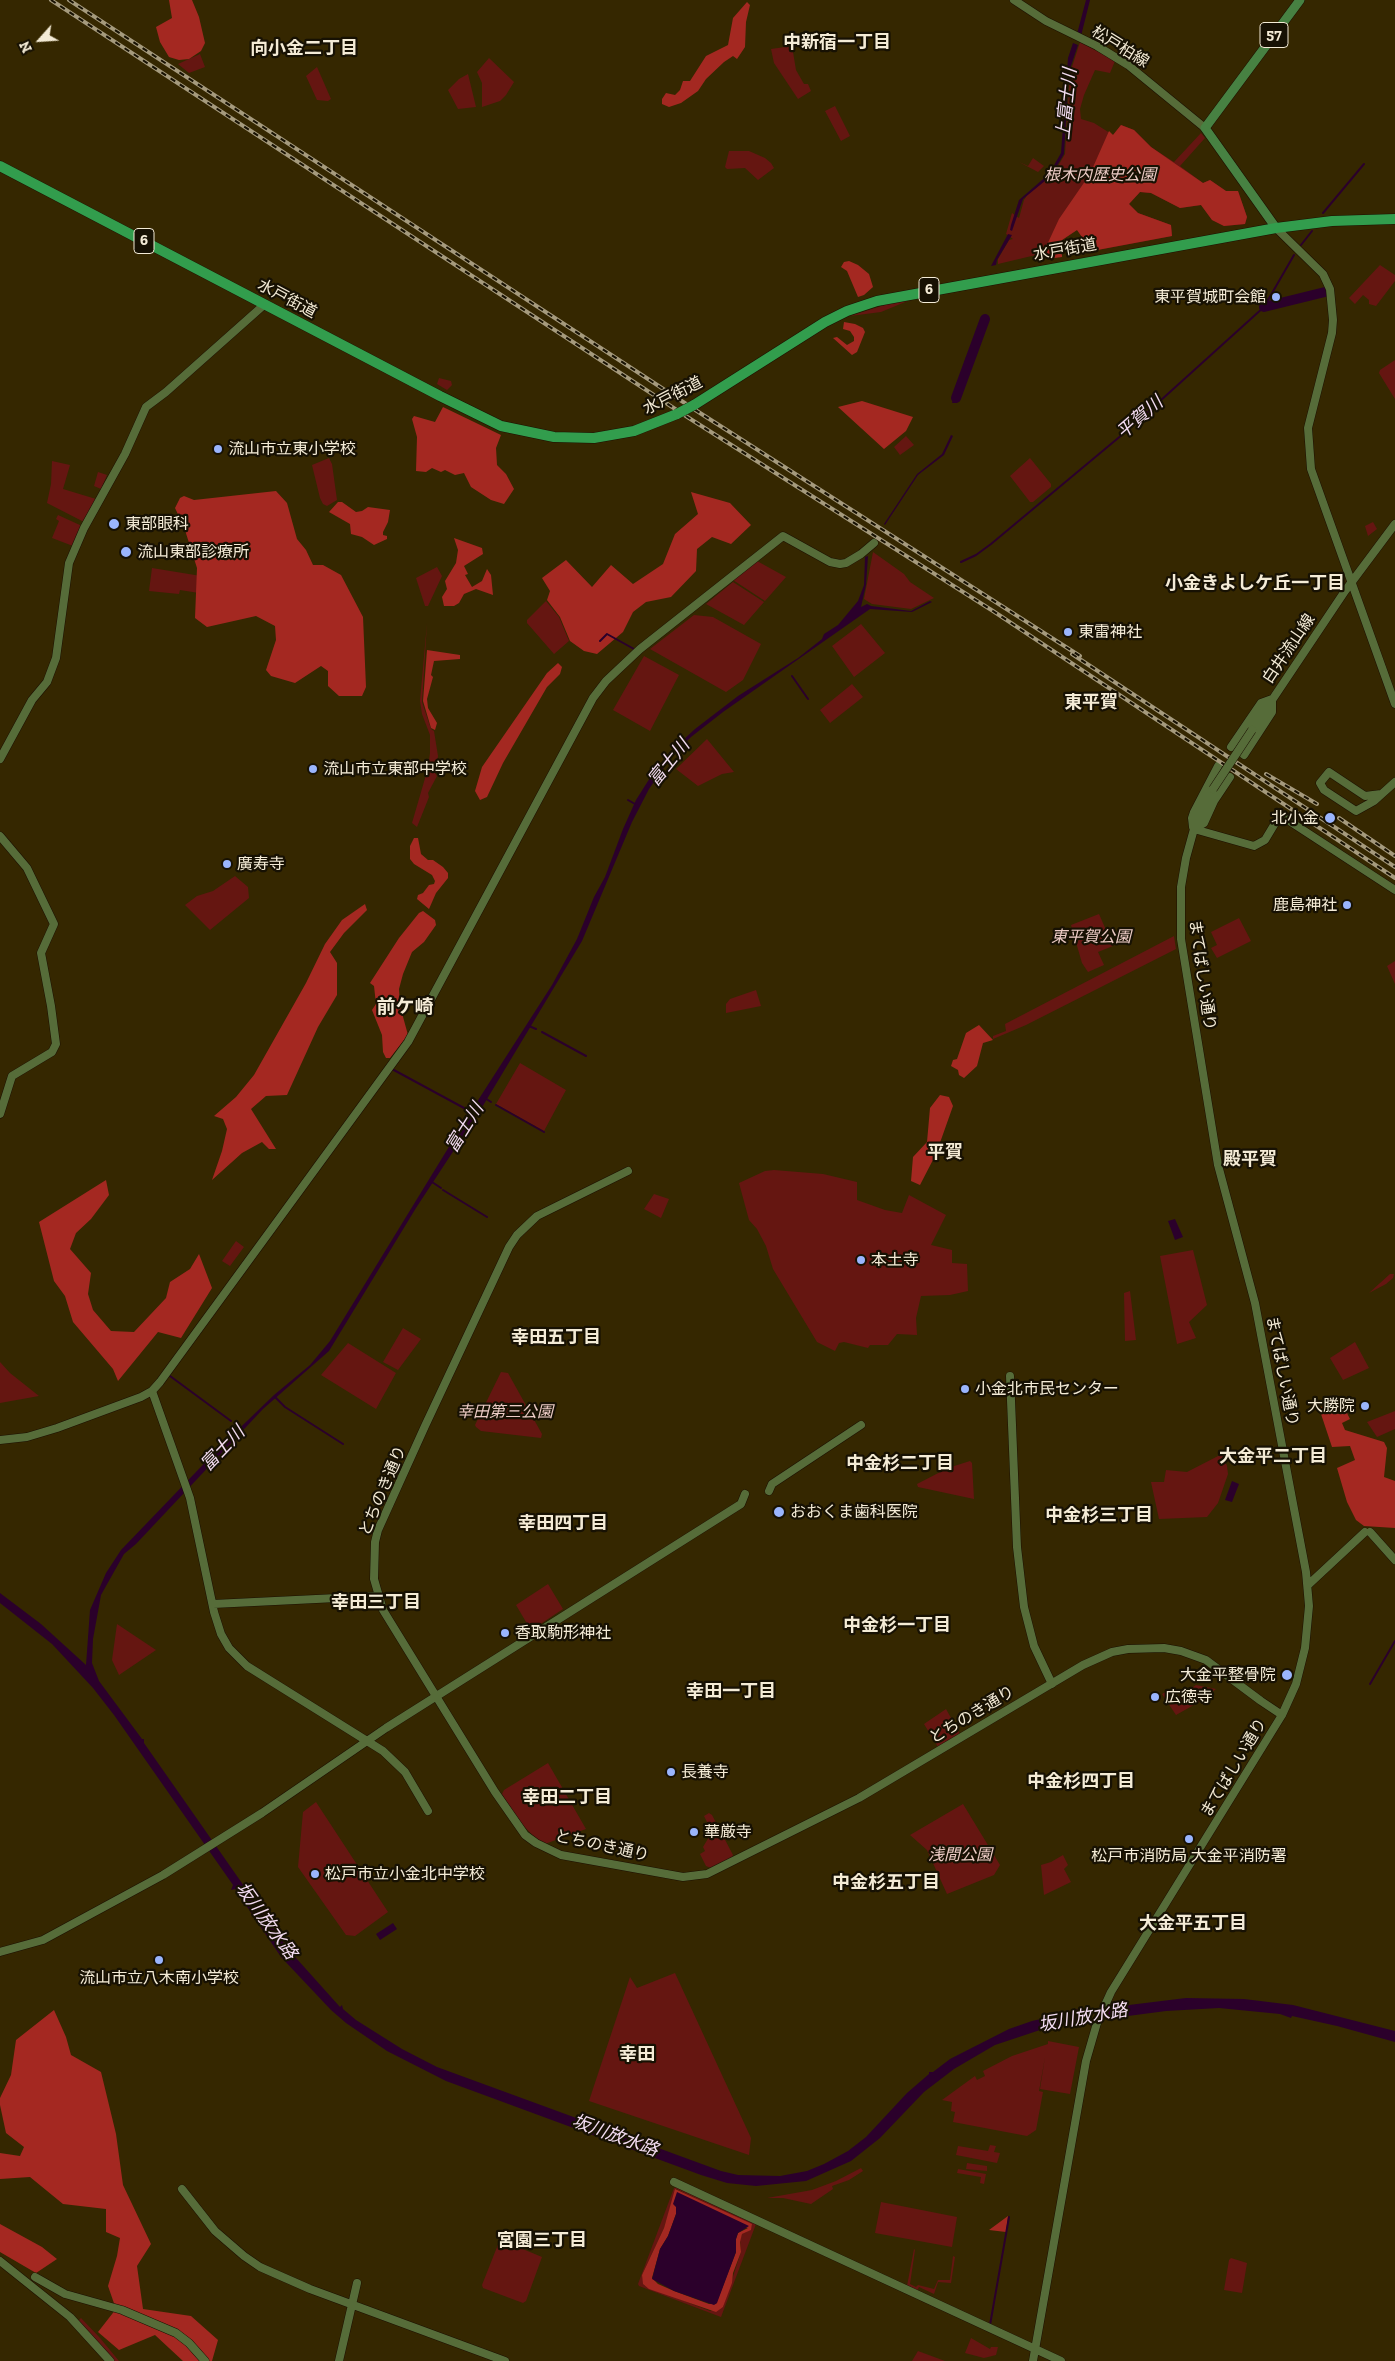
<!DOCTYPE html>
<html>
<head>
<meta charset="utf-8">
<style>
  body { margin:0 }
  #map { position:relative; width:1395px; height:2361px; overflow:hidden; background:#352700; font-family:"Zilla Slab",serif }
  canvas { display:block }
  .north { position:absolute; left:15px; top:15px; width:50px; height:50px; -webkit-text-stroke:4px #171103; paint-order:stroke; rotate:244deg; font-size:14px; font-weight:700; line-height:20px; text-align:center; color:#f4ebd6 }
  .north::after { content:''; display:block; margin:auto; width:18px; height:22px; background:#f4ebd6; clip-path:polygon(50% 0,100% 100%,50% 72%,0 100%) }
</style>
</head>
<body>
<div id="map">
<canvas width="1395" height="2361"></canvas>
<div class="north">N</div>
</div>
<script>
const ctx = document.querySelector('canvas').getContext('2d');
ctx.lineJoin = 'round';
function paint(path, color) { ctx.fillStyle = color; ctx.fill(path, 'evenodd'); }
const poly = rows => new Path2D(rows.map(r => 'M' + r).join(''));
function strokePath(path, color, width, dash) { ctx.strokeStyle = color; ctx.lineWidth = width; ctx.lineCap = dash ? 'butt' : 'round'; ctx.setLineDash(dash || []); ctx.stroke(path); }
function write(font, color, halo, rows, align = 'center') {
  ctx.font = font + ' "Zilla Slab","Noto Sans JP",serif'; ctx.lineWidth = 4.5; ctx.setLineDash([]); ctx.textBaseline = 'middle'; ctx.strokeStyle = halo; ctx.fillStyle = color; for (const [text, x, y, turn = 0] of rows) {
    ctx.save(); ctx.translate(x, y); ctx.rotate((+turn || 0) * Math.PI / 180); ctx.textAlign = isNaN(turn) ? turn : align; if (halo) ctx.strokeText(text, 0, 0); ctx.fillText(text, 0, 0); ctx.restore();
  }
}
const green = poly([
  [1080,42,1115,61,1110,73,1095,70,1084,95,1080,109,1081,119,1094,123,1113,135,1121,125,1134,130,1151,147,1174,162,1201,133,1205,138,1180,166,1203,183,1210,180,1226,191,1238,191,1247,217,1245,224,1224,226,1212,220,1201,205,1180,208,1151,193,1140,192,1129,204,1138,213,1171,225,1172,236,1092,251,1077,230,1062,240,1061,249,998,264,998,259,1009,240,1013,239,1006,234,1012,213,1019,218,1024,200,1028,194,1054,173,1065,154,1070,73],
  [792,46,796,70,804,84,808,84,811,91,798,99,774,63,771,49],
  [200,54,205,67,189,73,178,64],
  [489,58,514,82,506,95,500,101,482,107,482,83,477,72],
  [317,67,331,99,328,101,317,100,306,76],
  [468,74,476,107,458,109,448,90,459,79],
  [835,106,850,136,841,141,825,111],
  [729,151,749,151,765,158,771,163,774,168,758,180,745,168,727,169,725,167],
  [1033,158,1044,166,1038,172,1019,162,1028,166],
  [1380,265,1395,275,1395,281,1376,306,1369,304,1369,300,1363,295,1355,304,1349,298],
  [910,300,881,312,850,316,888,304],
  [1395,360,1395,399,1379,373,1380,370],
  [439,378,451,381,452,385,447,390,437,384],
  [906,436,914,445,900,455,894,447],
  [329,458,332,464,337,500,327,506,323,504,320,498,312,465],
  [1030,458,1051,484,1051,487,1033,502,1030,502,1010,476],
  [52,461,70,465,63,489,96,499,84,522,47,503,51,484],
  [98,472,107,475,101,489,94,486],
  [58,515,82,526,73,546,52,538,59,521,56,519],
  [1373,522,1377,529,1368,536,1365,526],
  [873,552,904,574,910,582,934,598,911,609,872,604,864,599],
  [757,561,786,577,765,601,733,580],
  [437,567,442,576,428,606,425,606,416,578],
  [152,568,201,576,199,593,180,590,179,594,149,591],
  [733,582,764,602,744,625,706,604],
  [546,601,559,617,569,641,554,654,527,623,527,620],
  [694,615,713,617,761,644,743,680,726,692,650,649],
  [427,623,422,702,431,729,434,731,438,756,435,773,437,776,428,793,429,797,417,827,412,823,428,768,430,753,430,735,422,714,420,701],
  [861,624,885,653,854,677,832,646],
  [644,656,679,675,650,731,613,710],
  [852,684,863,697,830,723,820,710],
  [707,739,734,772,722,774,698,786,676,769],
  [235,876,248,887,249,898,210,930,185,905,197,896,213,891],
  [1099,914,1113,946,1098,952,1104,965,1088,972,1082,963,1071,925],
  [1239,918,1251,941,1217,958,1211,948,1217,945,1211,932],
  [1174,936,1176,949,1026,1025,993,1039,993,1036,1006,1031,1005,1024],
  [1395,961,1395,984,1387,966],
  [756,990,761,1006,726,1013,726,1004,730,999],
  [520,1063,566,1090,544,1131,496,1104],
  [774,1170,823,1174,857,1182,857,1200,885,1210,902,1213,909,1195,946,1215,931,1245,952,1250,952,1263,967,1264,968,1291,950,1295,921,1296,916,1318,917,1335,897,1334,888,1345,870,1345,868,1348,844,1342,839,1343,835,1351,817,1342,773,1269,766,1246,757,1229,749,1220,739,1183,765,1171],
  [654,1194,669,1199,661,1218,644,1209],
  [236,1241,244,1247,230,1266,222,1261],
  [1193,1250,1207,1305,1189,1322,1196,1338,1177,1344,1160,1256],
  [1390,1274,1394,1274,1393,1278,1386,1284,1369,1293],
  [1130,1291,1136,1340,1125,1341,1124,1293],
  [403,1328,421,1339,398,1370,383,1362],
  [1355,1342,1369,1368,1343,1380,1330,1358],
  [348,1343,396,1373,376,1409,321,1375],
  [0,1362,10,1373,39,1396,0,1403],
  [501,1372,508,1373,542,1434,541,1438,481,1431,476,1427,475,1425],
  [1395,1411,1395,1429,1377,1437,1367,1422],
  [1222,1454,1227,1466,1228,1474,1218,1503,1207,1517,1159,1519,1151,1482,1164,1482,1166,1470,1187,1472],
  [970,1461,972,1463,974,1499,918,1487,917,1484,948,1468],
  [548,1584,563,1609,533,1629,529,1627,516,1605],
  [117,1624,156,1650,119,1675,112,1660],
  [1196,1685,1216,1689,1201,1701,1176,1715,1162,1694,1171,1689,1177,1698],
  [946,1709,960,1734,938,1747,924,1724],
  [548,1763,586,1829,542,1845,519,1821,502,1794,504,1790],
  [316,1802,388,1912,355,1936,346,1935,298,1867,303,1812],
  [963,1804,1000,1865,994,1875,947,1894,927,1850,910,1835],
  [709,1813,712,1815,733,1855,731,1859,711,1868,706,1866,700,1854,705,1851,703,1847,709,1837,713,1834,704,1816],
  [1063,1855,1068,1865,1064,1869,1071,1882,1044,1895,1041,1865,1051,1862],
  [675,1973,751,2138,749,2155,589,2101,630,1977,637,1988],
  [1048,2041,1079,2047,1070,2094,1040,2089,1045,2057,1039,2091,1043,2092,1036,2130,1027,2136,953,2122,955,2112,951,2111,952,2102,942,2100,975,2076,977,2080,985,2076,983,2071,1012,2056,1048,2044],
  [990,2145,996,2146,994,2152,1000,2153,997,2163,956,2155,958,2146,988,2151],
  [967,2163,987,2166,987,2171,966,2169],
  [861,2168,863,2171,849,2180,832,2186,833,2189,811,2204,783,2198,767,2198,812,2190,836,2181],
  [958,2169,986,2174,984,2184,980,2183,981,2177,957,2173],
  [677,2187,756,2224,721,2317,639,2286,638,2284,674,2188],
  [676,2189,752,2225,750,2230,742,2234,740,2240,741,2252,723,2307,710,2311,644,2285,642,2275,664,2228],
  [881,2202,957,2217,952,2247,875,2233],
  [501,2240,542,2257,526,2301,523,2303,483,2288,482,2285,499,2242],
  [914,2249,915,2250,910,2284,916,2287,918,2285,934,2289,938,2280,950,2280,953,2256,955,2257,951,2283,938,2282,934,2294,919,2287,917,2291,907,2286],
  [1231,2258,1247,2263,1242,2293,1224,2290,1229,2260],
  [81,2318,100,2338,119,2361,114,2361,78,2321],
  [971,2338,990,2349,991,2347,998,2347,996,2355,984,2358,965,2353],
  [918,2351,945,2361,912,2361]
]);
const forest = poly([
  [169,0,192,0,199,17,205,43,201,51,189,59,179,60,169,57,160,42,156,27,172,18],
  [747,2,750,5,746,22,745,47,737,59,733,56,724,62,706,79,698,91,681,103,669,107,662,104,662,99,666,93,675,95,680,90,683,81,690,81,706,56,728,45,733,18],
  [1121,125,1134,130,1151,147,1203,183,1210,180,1226,191,1238,191,1247,217,1245,224,1224,226,1212,220,1201,205,1180,208,1151,193,1140,192,1129,204,1138,213,1171,225,1172,236,1092,251,1077,230,1062,240,1062,257,1047,259,1046,247,1059,219,1090,174,1109,131,1113,135],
  [849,261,858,265,869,274,873,287,864,295,858,297,847,271,841,267,844,262],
  [844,322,855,324,863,328,865,332,857,352,852,355,833,338,837,337,847,345,854,341,854,337,850,331,843,329],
  [862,401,913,417,906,431,884,449,838,407],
  [443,407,501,435,496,448,497,465,506,474,514,489,504,504,491,500,471,487,464,473,455,475,445,470,441,472,432,468,426,472,416,471,417,437,412,419,414,416,435,422],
  [276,491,287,503,297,539,306,550,313,565,323,565,341,575,363,617,366,687,362,696,339,696,328,686,328,671,321,666,295,683,271,676,266,670,276,640,275,626,256,616,207,627,195,618,197,568,184,527,175,508,180,498,184,496,194,500],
  [691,492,730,503,751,525,731,544,712,537,697,549,696,571,671,597,646,602,633,612,623,632,597,654,584,651,570,641,560,617,547,600,550,591,542,578,566,560,592,587,611,565,633,584,663,564,675,534,698,514],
  [338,502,342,502,356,512,362,511,368,507,390,510,388,522,383,532,383,535,387,536,387,539,374,545,362,537,351,534,350,524,329,512],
  [454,538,482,548,483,554,464,566,468,574,465,575,472,587,482,581,487,569,491,575,493,595,476,589,464,594,459,603,454,606,444,606,442,597,447,589,445,581,456,563,458,550],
  [427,650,460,655,460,659,434,661,431,675,433,677,427,699,428,708,437,723,435,730,431,728,423,701],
  [558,663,562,667,560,674,547,687,503,763,487,797,480,800,475,791,482,767,547,673],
  [414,838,418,838,421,854,428,860,433,860,443,867,448,873,448,878,436,893,429,909,417,899,418,895,423,893,429,885,434,884,435,881,432,875,414,864,410,859,410,846],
  [365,904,367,910,344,933,330,952,337,963,337,995,318,1027,287,1095,266,1096,251,1109,276,1149,269,1149,262,1142,242,1153,212,1180,222,1151,227,1129,223,1119,214,1116,236,1097,254,1075,306,983,325,944,342,920],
  [423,911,435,920,436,925,424,942,412,952,403,974,399,989,400,1006,408,1035,390,1058,386,1058,383,1052,382,1035,372,1010,376,1004,374,986,370,983,399,938,419,913],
  [979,1025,993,1040,983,1043,977,1066,964,1078,959,1075,958,1070,951,1066,953,1060,957,1059,966,1033],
  [940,1095,949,1097,953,1106,936,1154,920,1185,911,1181,913,1157,927,1142,930,1108],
  [106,1180,109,1195,91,1219,76,1233,70,1249,91,1273,88,1294,93,1310,111,1331,134,1332,166,1298,170,1282,190,1269,199,1254,212,1288,181,1338,158,1332,118,1381,113,1369,73,1322,65,1296,54,1281,39,1222],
  [1333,1405,1337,1414,1347,1413,1350,1419,1342,1423,1345,1430,1384,1442,1387,1448,1384,1477,1395,1481,1395,1528,1364,1526,1356,1520,1347,1502,1337,1468,1355,1460,1350,1446,1332,1447,1319,1408],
  [54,2010,66,2037,71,2055,101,2072,116,2134,123,2185,151,2244,137,2266,143,2309,191,2316,218,2340,212,2361,183,2361,155,2335,119,2350,98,2332,116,2309,108,2286,117,2256,120,2238,106,2232,106,2209,63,2204,30,2177,0,2179,0,2153,20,2156,24,2147,6,2133,0,2105,0,2098,11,2075,16,2040],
  [675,2189,752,2224,751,2230,742,2234,740,2242,741,2252,733,2273,732,2283,723,2307,716,2312,649,2289,643,2284,642,2275,664,2228],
  [676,2207,748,2228,738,2233,736,2239,736,2252,716,2304,709,2304,674,2291,658,2284,652,2278,660,2249,668,2236,676,2214],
  [1008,2216,1006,2232,989,2230],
  [0,2224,42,2247,57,2259,36,2273,0,2252]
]);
const water = poly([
  [1086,0,1090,0,1081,36,1077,34],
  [1073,43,1078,45,1069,72,1064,154,1051,176,1023,199,1012,231,1010,230,1011,225,1019,200,1049,174,1061,153,1068,58],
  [1008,234,1012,235,997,260,996,265,991,266],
  [982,320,986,322,973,352,969,351],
  [966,357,970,359,963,380,959,378],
  [957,385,961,386,957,403,952,403],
  [951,435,953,436,944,455,918,475,885,525,884,524,917,474,942,454],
  [868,556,866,585,861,607,867,604,871,606,911,611,930,601,932,602,912,612,870,609,723,712,691,737,672,756,649,789,632,822,582,941,481,1109,416,1208,329,1351,263,1409,136,1544,124,1554,101,1595,93,1639,92,1663,99,1681,142,1739,144,1739,144,1743,288,1949,340,2007,342,2005,343,2009,356,2020,402,2049,437,2067,721,2171,738,2175,780,2176,807,2171,824,2164,848,2151,866,2137,907,2093,929,2074,929,2072,933,2072,950,2059,1009,2029,1032,2021,1076,2011,1076,2009,1080,2011,1186,1998,1244,1999,1293,2005,1395,2031,1395,2042,1337,2026,1292,2016,1291,2018,1280,2014,1219,2008,1166,2011,1052,2026,995,2045,954,2069,924,2092,880,2138,851,2161,806,2181,756,2186,727,2183,701,2175,446,2081,387,2051,346,2023,331,2010,281,1957,235,1889,231,1890,233,1885,114,1715,93,1688,52,1644,0,1603,0,1593,41,1624,86,1665,90,1610,106,1573,121,1550,220,1447,274,1395,310,1365,330,1341,466,1119,552,985,577,939,594,897,605,877,623,829,636,800,648,781,670,752,695,729,738,696,798,658,822,639,824,634,838,625,858,601,864,585,865,557],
  [1175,1219,1183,1237,1175,1240,1168,1221],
  [1232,1481,1239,1484,1232,1502,1225,1500],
  [393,1923,397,1929,380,1940,376,1934],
  [677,2192,749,2226,738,2233,736,2239,736,2252,717,2303,714,2305,674,2291,652,2279,660,2249,668,2236,676,2214,676,2207,673,2204]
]);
const pier = poly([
  [1113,2004,1104,2021,1089,2023,1096,2006]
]);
const stream = poly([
  [1323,213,1364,164],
  [1301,245,1312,231],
  [961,562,976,555,991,544,1129,429,1264,307,1294,255],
  [600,641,607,634,634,649],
  [792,676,808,699],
  [628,800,635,804],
  [529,1026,536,1029],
  [542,1032,586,1056],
  [392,1069,464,1108],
  [485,1098,491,1102],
  [496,1105,544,1132],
  [467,1110,473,1113],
  [432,1182,441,1188],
  [443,1190,487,1217],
  [170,1376,231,1421],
  [275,1397,285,1407,343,1444],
  [235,1423,240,1428],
  [1370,1684,1395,1641],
  [990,2325,1009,2217]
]);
const river = poly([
  [1264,307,1325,292],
  [956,398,985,319]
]);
const secondary = poly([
  [1014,0,1046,21,1097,46,1128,65,1205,128],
  [1276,228,1323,274,1330,289,1333,320,1332,333,1308,428,1311,469,1395,704],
  [1252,730,1345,591,1395,524],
  [1231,747,1261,703,1272,699,1272,712,1244,755],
  [0,759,32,700,47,682,56,658,69,563,84,528,125,454,146,407,166,392,265,304],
  [1381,794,1365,796,1329,772,1320,783,1324,790,1356,811,1374,801,1395,782],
  [1193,827,1192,818,1194,812,1218,766],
  [1194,829,1254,846,1265,840,1280,815,1395,890],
  [1194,829,1204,823,1214,801,1230,777],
  [0,836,27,868,54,924,41,953,51,1006,56,1044,52,1052,12,1076,0,1114],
  [628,1171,537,1216,517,1235,509,1247,425,1426,378,1530,375,1542,374,1579,383,1610,495,1792,525,1835,536,1843,561,1855,683,1877,707,1874,859,1798,1083,1665,1112,1652,1128,1649,1164,1648,1181,1651,1206,1660,1261,1701,1282,1715],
  [1010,1376,1017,1547,1024,1607,1034,1646,1052,1684],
  [152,1391,190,1498,214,1612,221,1634,229,1648,247,1666,383,1751,405,1772,428,1811],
  [0,1440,27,1437,57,1428,141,1397,152,1391,160,1382,408,1042,593,698,606,681,640,649,783,536,830,562,840,564,846,563,861,554,874,543],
  [769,1491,772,1484,861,1425],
  [1370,1532,1395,1560],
  [1308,1585,1365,1532],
  [213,1604,378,1596],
  [0,1952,43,1940,163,1875,262,1813,386,1728,741,1504,745,1494],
  [674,2182,1061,2361],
  [182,2189,215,2231,244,2256,260,2267,310,2289,505,2361],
  [0,2261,70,2317,110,2361],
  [35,2277,65,2294,122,2310,176,2333,189,2343,205,2361],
  [339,2361,357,2283],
  [1033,2361,1086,2061,1097,2023,1111,1992,1282,1715,1296,1684,1305,1648,1309,1606,1306,1572,1255,1303,1218,1165,1181,939,1181,887,1186,858,1194,829,1213,789]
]);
const primary = poly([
  [1276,228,1205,128,1300,0]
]);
const highway = poly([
  [0,166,440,396,501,426,554,437,594,438,634,431,677,414],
  [694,405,825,322,847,311,877,301,1276,228,1332,221,1395,219]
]);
const rail = poly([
  [51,0,692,420,993,611,1395,878],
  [69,0,700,413,1080,656],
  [1072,654,1395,867],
  [1266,774,1317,804],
  [1339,818,1395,856]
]);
const secondaryBridge = poly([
  [1213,789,1252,730]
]);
const highwayBridge = poly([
  [677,414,694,405]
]);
const markers = [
  [1276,297,5,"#9ab5fd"],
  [218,449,5,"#9ab5fd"],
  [114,524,6,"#9ab5fd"],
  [126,552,6,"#9ab5fd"],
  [1068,632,5,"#9ab5fd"],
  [313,769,5,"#9ab5fd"],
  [1330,818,6,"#9ab5fd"],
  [227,864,5,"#9ab5fd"],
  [1347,905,5,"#9ab5fd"],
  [861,1260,5,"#9ab5fd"],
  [965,1389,5,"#9ab5fd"],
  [1365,1406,5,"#9ab5fd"],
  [779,1512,6,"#9ab5fd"],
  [505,1633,5,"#9ab5fd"],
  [1287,1675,6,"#9ab5fd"],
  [1155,1697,5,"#9ab5fd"],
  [671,1772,5,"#9ab5fd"],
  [694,1832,5,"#9ab5fd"],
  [1189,1839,5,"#9ab5fd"],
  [315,1874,5,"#9ab5fd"],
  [159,1960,5,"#9ab5fd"]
];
const shields = [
  [1274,35,28],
  [144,241,20],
  [929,290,20]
];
const shieldNames = [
  ["57",1274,35],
  ["6",144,241],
  ["6",929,290]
];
const streetNames = [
  ["松戸柏線",1120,47,32],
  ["水戸街道",1065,250,-10],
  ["水戸街道",287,299,28],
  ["水戸街道",673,396,-27],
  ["白井流山線",1289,649,-56],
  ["まてばしい通り",1202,975,82],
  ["まてばしい通り",1282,1371,79],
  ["とちのき通り",383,1491,-67],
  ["とちのき通り",972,1715,-31],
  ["まてばしい通り",1234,1768,-59],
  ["とちのき通り",602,1846,12]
];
const parkNames = [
  ["根木内歴史公園",1100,175],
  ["東平賀公園",1091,937],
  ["幸田第三公園",505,1412],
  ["浅間公園",960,1855]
];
const poiNames = [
  ["東平賀城町会館",1266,297,"right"],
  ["流山市立東小学校",228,449],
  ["東部眼科",125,524],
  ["流山東部診療所",137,552],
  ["東雷神社",1078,632],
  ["流山市立東部中学校",323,769],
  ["北小金",1319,818,"right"],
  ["廣寿寺",237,864],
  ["鹿島神社",1337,905,"right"],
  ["本土寺",871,1260],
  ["小金北市民センター",975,1389],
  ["大勝院",1355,1406,"right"],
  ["おおくま歯科医院",790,1512],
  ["香取駒形神社",515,1633],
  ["大金平整骨院",1276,1675,"right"],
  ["広徳寺",1165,1697],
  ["長養寺",681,1772],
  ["華厳寺",704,1832],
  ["松戸市消防局 大金平消防署",1189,1856,"center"],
  ["松戸市立小金北中学校",325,1874],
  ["流山市立八木南小学校",159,1978,"center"]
];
const neighbourhoodNames = [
  ["中新宿一丁目",837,43],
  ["向小金二丁目",304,49],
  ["小金きよしケ丘一丁目",1255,584],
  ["東平賀",1091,703],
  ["平賀",945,1153],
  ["殿平賀",1250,1160],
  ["幸田五丁目",556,1338],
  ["大金平二丁目",1273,1457],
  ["中金杉二丁目",900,1464],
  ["中金杉三丁目",1099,1516],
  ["幸田四丁目",563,1524],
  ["幸田三丁目",376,1603],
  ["中金杉一丁目",897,1626],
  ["幸田一丁目",731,1692],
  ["中金杉四丁目",1081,1782],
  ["幸田二丁目",567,1798],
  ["中金杉五丁目",886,1883],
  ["大金平五丁目",1193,1924],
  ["幸田",637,2055],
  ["宮園三丁目",542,2241]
];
const waterNames = [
  ["上富士川",1067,104,-84],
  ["平賀川",1140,418,-41],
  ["富士川",669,763,-51],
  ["富士川",465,1128,-58],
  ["富士川",223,1449,-46],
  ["坂川放水路",266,1921,54],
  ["坂川放水路",1083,2018,-10],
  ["坂川放水路",615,2136,20]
];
const quarterNames = [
  ["前ケ崎",405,1008]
];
paint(green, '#651611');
paint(forest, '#a42821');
paint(water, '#2b002b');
paint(pier, '#352700');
strokePath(stream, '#2b002b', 2);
strokePath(river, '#2b002b', 10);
strokePath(secondary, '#1b1000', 9);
strokePath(primary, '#1b1000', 10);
strokePath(highway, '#1b1000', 11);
strokePath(secondary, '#566c39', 8);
strokePath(primary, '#478142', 9);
strokePath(highway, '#329d4d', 10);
strokePath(rail, '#a59a7d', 4);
strokePath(rail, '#171103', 2, [5.5]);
strokePath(secondaryBridge, '#1b1000', 9, []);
strokePath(highwayBridge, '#1b1000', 11, []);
strokePath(secondaryBridge, '#566c39', 8);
strokePath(highwayBridge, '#329d4d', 10);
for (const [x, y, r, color] of markers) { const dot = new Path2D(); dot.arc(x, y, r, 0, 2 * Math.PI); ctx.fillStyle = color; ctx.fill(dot); strokePath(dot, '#171103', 2); }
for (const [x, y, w] of shields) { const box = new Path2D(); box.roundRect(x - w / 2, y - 12.5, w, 25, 4); ctx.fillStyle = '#171103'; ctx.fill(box); strokePath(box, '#f4ebd6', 1); }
write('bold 15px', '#f4ebd6', null, shieldNames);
write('16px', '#f4ebd6', '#171103', streetNames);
write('italic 16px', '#eccbc5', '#171103', parkNames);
write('16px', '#f4ebd6', '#171103', poiNames, 'left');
write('bold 18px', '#f4ebd6', '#171103', neighbourhoodNames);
write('italic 18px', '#f3dcf1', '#171103', waterNames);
write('bold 19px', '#f4ebd6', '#171103', quarterNames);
</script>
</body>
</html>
